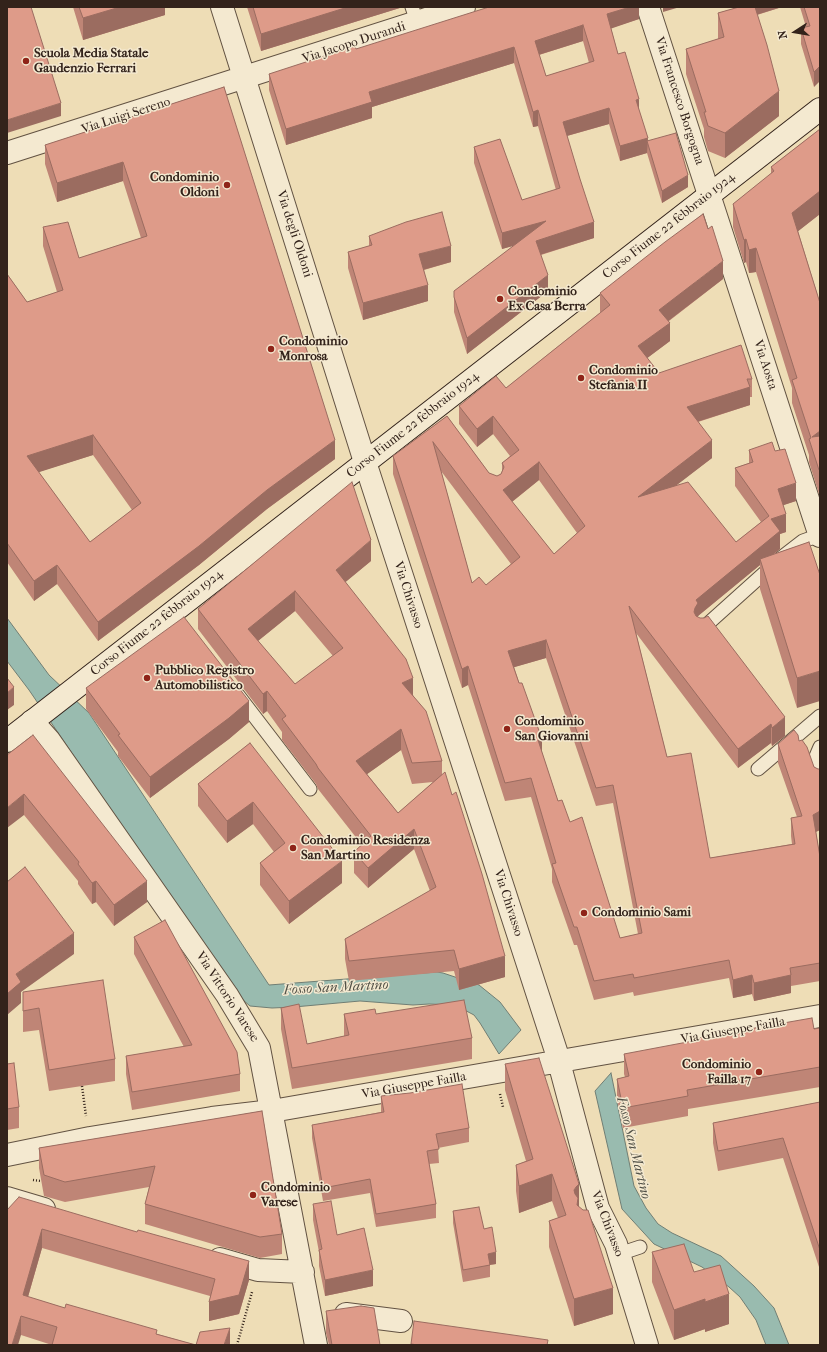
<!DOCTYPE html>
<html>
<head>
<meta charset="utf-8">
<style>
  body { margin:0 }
  #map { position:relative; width:827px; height:1352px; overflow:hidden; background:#eeddb6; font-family:"IM FELL French Canon",serif }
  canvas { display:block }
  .frame { position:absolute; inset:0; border:8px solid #33231b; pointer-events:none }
  .north { position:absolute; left:775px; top:12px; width:40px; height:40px; -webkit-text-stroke:3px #f4e9d0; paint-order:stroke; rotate:258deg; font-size:11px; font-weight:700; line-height:16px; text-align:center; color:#33231b }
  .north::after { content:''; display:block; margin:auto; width:14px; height:18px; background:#33231b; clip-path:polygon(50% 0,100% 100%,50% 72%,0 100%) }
</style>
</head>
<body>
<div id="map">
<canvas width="827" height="1352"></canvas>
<div class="frame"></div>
<div class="north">N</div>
</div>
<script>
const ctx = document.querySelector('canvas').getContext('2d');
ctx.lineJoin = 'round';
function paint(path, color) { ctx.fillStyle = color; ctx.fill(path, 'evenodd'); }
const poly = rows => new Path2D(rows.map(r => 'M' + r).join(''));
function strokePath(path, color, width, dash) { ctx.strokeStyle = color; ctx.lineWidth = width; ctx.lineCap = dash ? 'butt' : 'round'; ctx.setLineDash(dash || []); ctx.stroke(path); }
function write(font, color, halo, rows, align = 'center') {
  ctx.font = font + ' "IM FELL French Canon",serif'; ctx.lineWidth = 3; ctx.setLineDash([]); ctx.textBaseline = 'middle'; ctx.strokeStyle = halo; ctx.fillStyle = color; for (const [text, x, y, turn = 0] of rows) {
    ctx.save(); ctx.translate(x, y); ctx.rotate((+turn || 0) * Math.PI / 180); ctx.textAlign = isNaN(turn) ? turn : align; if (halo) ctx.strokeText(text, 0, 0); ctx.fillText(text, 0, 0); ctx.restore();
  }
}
const water = poly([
  [7,618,49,675,89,713,269,985,437,972,443,973,479,985,500,1002,521,1030,499,1054,480,1023,474,1015,455,1005,429,1004,413,1005,360,1001,294,1007,272,1008,250,1006,243,1000,163,887,29,690,7,661,7,618],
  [611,1073,634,1186,646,1208,658,1224,672,1233,721,1256,754,1286,774,1308,789,1345,766,1345,756,1320,740,1297,729,1287,702,1267,654,1244,622,1209,595,1091,611,1073]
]);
const path = poly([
  [82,1086,86,1116],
  [500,1094,503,1107],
  [33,1180,41,1181],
  [237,1345,252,1292]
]);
const lane = poly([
  [412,7,417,22],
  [702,629,781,558,803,541,820,535],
  [238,695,310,789],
  [820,747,814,761,820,780],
  [758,769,820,716],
  [619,1254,640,1247]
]);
const street = poly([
  [222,7,365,462,556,1051,598,1208,616,1244,647,1345],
  [648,7,820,536],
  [7,153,464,7],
  [32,721,49,740,227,995,259,1048,316,1345],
  [7,1155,90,1138,212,1118,272,1111,820,1016],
  [7,1198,44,1209],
  [220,1259,258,1270,303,1272],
  [346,1314,401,1321]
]);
const secondary = poly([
  [7,741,820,109]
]);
const wall = poly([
  [73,7,165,7,165,15,83,40],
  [247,7,403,7,261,51],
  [639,7,639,19,611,28,618,54,639,111,648,141,688,187,662,203,647,153,620,161,609,124,567,136,594,238,541,255,548,291,467,354,454,312,454,291,515,245,502,249,474,163,474,147,522,200,556,190,538,126,533,127,514,63,372,107,372,118,286,145,269,90,269,74,356,49],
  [583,41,589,63,546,76,539,55],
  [739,7,782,7,757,15,779,116,725,158,708,151,704,137,704,129,686,74,686,49,718,39,718,13],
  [800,7,820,7,814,87,801,44,801,28,806,27],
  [224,87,335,459,267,509,199,565,98,641,57,584,34,601,7,562,7,274,27,302,57,292,43,246,43,227,79,258,141,238,123,181,57,202,45,164,45,145],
  [93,455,132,510,90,542,38,472],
  [820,129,820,214,798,231,820,303,820,494,819,494,809,462,809,455,792,403,792,388,756,272,749,273,746,262,744,263,733,227,733,204,771,174,771,167],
  [369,236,451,262,424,270,428,301,363,320,348,268,348,252,369,246],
  [723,279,669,321,670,341,647,358,659,373,752,379,752,397,750,397,750,405,698,422,712,458,676,485,736,542,761,522,735,486,735,468,749,463,749,450,775,451,796,501,783,505,786,532,780,534,780,549,774,554,809,542,797,708,760,589,760,565,698,616,698,618,785,736,772,746,771,743,738,768,636,633,667,757,710,858,792,844,791,836,791,818,797,817,778,763,778,744,799,741,814,767,818,769,820,769,820,830,816,832,820,857,820,981,791,986,791,993,754,1001,752,994,733,998,729,978,634,996,633,992,594,1000,577,945,574,945,552,882,552,869,531,797,505,801,468,685,462,688,393,474,393,456,447,416,489,473,497,476,501,474,502,471,502,463,510,456,493,434,477,447,459,424,459,406,506,388,601,312,600,312,600,293],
  [441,471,511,564,486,585,472,583],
  [539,480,577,533,554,554,512,502],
  [546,658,596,806,613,803,638,934,620,938,570,822,558,801,514,667],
  [371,561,345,582,413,695,442,761,442,775,505,977,459,990,454,971,349,981,345,959,345,939,430,891,414,849,368,888,354,873,354,852,362,845,318,789,316,784,282,740,282,732,267,711,263,714,198,629,198,609],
  [295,611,333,656,295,684,258,641],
  [401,750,412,784,433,782,398,813,367,774],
  [86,688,249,722,229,739,150,798,118,756,118,752,86,709],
  [250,743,342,883,289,924,260,885,260,863,274,852,253,824,227,843,198,806,198,784],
  [7,755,147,902,114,926,96,902,92,904,78,884,78,881,24,815],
  [134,937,240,1074,240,1091,132,1110,126,1074,126,1056,184,1047,134,954],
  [23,992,115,1059,115,1081,49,1091,39,1030,23,1032],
  [281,1008,307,1044,344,1036,344,1014,376,1014,472,1038,472,1059,292,1089,281,1029],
  [820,1028,820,1087,688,1109,688,1116,623,1128,617,1099,617,1079,625,1077,624,1074,624,1054],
  [7,1064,19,1107,19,1128,7,1130],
  [505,1064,579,1207,613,1314,574,1326,549,1247,549,1221,558,1218,552,1201,519,1213,516,1191,516,1165,526,1161,505,1090],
  [381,1096,469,1128,469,1142,438,1148,439,1163,429,1164,436,1204,436,1218,376,1227,370,1193,323,1201,312,1138,312,1125,381,1112],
  [820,1102,820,1270,783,1158,718,1171,713,1143,713,1123],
  [262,1111,282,1234,282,1254,260,1258,145,1224,145,1204,149,1187,65,1202,44,1196,39,1168,39,1148],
  [313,1204,373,1286,325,1296,319,1266,319,1252,313,1220],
  [7,1210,249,1280,239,1314,209,1321,210,1296,42,1248,28,1297,65,1308,196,1345,230,1345,52,1345,21,1335],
  [453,1211,484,1229,496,1264,490,1265,490,1277,463,1282,453,1223],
  [652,1252,694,1272,729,1324,705,1332,705,1329,674,1340,652,1282],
  [326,1311,380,1345,329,1345,326,1333]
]);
const shadedWall = poly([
  [120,7,165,7,165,15,83,40,83,18],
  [348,7,403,7,261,51,261,34],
  [630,7,639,7,639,19,607,30,607,14],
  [663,7,680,7,663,12],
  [746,7,782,7,746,18],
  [583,25,583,41,535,56,535,41],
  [514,47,514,63,372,107,372,118,286,145,286,129,369,92],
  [820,66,820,81,814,87,814,72],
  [779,91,779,116,725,158,725,133],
  [639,99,639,114,636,100],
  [61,103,61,116,7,133,7,120],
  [609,108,609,124,563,137,563,122],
  [538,110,538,126,533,127,533,112],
  [648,138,647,153,620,161,620,146],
  [123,162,123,181,57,202,57,183],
  [688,175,688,187,662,203,662,191],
  [820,191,820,214,792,236,792,213],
  [546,221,546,237,502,249,502,233],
  [594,222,594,238,536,256,536,241],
  [746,239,746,262,744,263,744,240],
  [451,246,451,262,419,271,419,254],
  [756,248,756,272,749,273,749,250],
  [723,261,723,279,659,328,659,310],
  [548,275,548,291,467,354,467,338],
  [428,285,428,301,363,320,363,303],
  [670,323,670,341,638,365,638,346],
  [750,387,750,405,687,425,687,407],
  [493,416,493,434,477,447,477,429],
  [820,431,820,455,812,437],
  [93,435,93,455,27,476,27,456],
  [335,440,335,459,267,509,199,565,98,641,98,622,267,490],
  [712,440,712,458,638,515,638,497],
  [539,462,539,480,503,509,503,490],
  [819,470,820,470,820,494,819,494],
  [796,483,796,501,778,507,778,489],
  [786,514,786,532,780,534,780,549,761,564,760,559,760,565,698,616,698,621,694,612,696,600,771,519],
  [371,540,371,561,336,590,336,570],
  [57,565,57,584,34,601,34,581],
  [295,591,295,611,248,649,248,629],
  [546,640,546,658,508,669,508,651],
  [468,666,468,685,462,688,462,669],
  [820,671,820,701,797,708,797,678],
  [413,678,413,699,402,683],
  [14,687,14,705,7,710,7,693],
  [267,691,267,711,263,714,263,694],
  [249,701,249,722,229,739,150,798,150,777],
  [785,717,785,736,772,746,772,728],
  [771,724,771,743,738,768,738,749],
  [401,729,401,750,356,782,356,761],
  [542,739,542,757,538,740],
  [24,794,24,815,7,828,7,808],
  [253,802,253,824,227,843,227,821],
  [820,811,820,830,813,833,813,815],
  [414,829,414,849,368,888,368,868],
  [342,861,342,883,289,924,289,901],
  [96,881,96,902,92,904,92,883],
  [147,881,147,902,114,926,114,905],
  [74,933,74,954,21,992,21,1003,7,1015,7,994,16,974],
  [505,956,505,977,459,990,459,969],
  [752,975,752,994,733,998,733,980],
  [791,975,791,993,754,1001,754,983],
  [552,1174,552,1201,519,1213,519,1186],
  [579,1184,579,1210,574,1217,574,1190,576,1187],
  [42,1229,42,1248,23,1314,23,1295],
  [496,1252,496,1264,488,1265,488,1254],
  [249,1261,249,1280,239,1314,209,1321,209,1302],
  [373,1270,373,1286,325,1296,325,1280],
  [613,1288,613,1314,574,1326,574,1299],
  [729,1294,729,1324,705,1332,705,1302],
  [705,1299,705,1329,674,1340,674,1310],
  [21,1316,21,1335,18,1345,12,1345],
  [230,1328,230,1345,224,1345]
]);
const building = poly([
  [7,7,31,7,61,103,7,120,7,7],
  [79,7,120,7,83,18,79,7],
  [253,7,348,7,261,34,253,7],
  [489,7,630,7,607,14,618,54,625,52,639,99,636,100,648,138,620,146,609,108,563,122,580,179,594,222,536,241,548,275,467,338,454,297,454,291,546,221,502,233,474,147,500,139,522,200,560,188,538,110,533,112,514,47,369,92,372,102,286,129,269,74,355,46,356,49,489,7],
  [583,25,594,61,546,76,535,41,583,25],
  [739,7,755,7,767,45,779,91,725,133,708,126,704,112,706,112,686,49,724,37,718,13,739,7],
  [804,7,820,7,820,66,814,72,801,28,810,26,804,7],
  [224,87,335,440,267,490,199,546,98,622,57,565,34,581,7,543,7,274,27,302,63,290,43,227,68,222,79,258,147,236,123,162,57,183,45,145,224,87],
  [93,435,141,503,90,542,27,456,93,435],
  [820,129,820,191,792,213,820,303,820,431,812,437,820,436,820,470,819,470,809,439,811,438,792,380,797,378,756,248,749,250,746,239,744,240,733,204,774,171,771,167,820,129],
  [676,133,688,175,662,191,647,141,676,133],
  [442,212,451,246,419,254,428,285,363,303,348,252,372,245,369,236,406,222,442,212],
  [703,214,708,229,712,226,723,261,659,310,670,323,638,346,659,373,741,345,752,379,747,379,750,387,687,407,712,440,638,497,688,482,736,542,769,516,735,468,753,462,749,450,772,442,775,451,785,449,796,483,778,489,786,514,771,519,780,531,696,600,698,603,695,608,694,612,696,616,700,618,704,618,708,616,785,717,772,728,771,724,738,749,629,606,667,757,691,753,710,858,795,844,791,818,802,816,778,744,794,730,798,735,799,741,802,740,807,747,814,767,818,769,820,769,820,811,813,815,820,857,820,963,790,968,791,975,754,983,752,975,733,980,729,960,634,978,633,974,594,981,577,927,574,927,552,864,556,863,531,778,505,783,468,666,462,669,393,456,447,416,489,473,497,476,501,474,504,467,502,463,519,450,493,416,477,429,459,406,496,376,506,388,610,305,600,293,665,242,703,214],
  [433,442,520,557,486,585,479,577,472,583,433,442],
  [539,462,585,526,554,554,503,490,539,462],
  [546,640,596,788,613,785,642,933,620,938,582,817,570,822,562,800,558,801,538,740,542,739,522,683,519,683,508,651,546,640],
  [352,482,371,540,336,570,406,659,413,678,402,683,426,711,442,761,412,763,401,729,356,761,398,813,445,772,452,795,456,792,482,874,505,956,459,969,454,950,349,961,345,939,436,887,414,829,368,868,354,852,371,836,318,768,316,764,282,719,286,716,267,691,263,694,198,609,352,482],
  [295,591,343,648,295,684,248,629,295,591],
  [809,542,820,575,820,671,797,678,760,559,809,542],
  [184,617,249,701,229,718,150,777,118,735,120,734,86,688,184,617],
  [7,678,14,687,7,693,7,678],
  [33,735,147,881,114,905,96,881,92,883,78,864,79,862,24,794,7,808,7,755,33,735],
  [250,743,342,861,289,901,260,863,285,843,253,802,227,821,198,784,250,743],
  [25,867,74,933,16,974,21,982,7,994,7,882,25,867],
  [165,920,237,1052,240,1074,132,1092,126,1056,192,1045,134,937,165,920],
  [103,980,115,1059,49,1070,39,1008,23,1011,23,992,103,980],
  [464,1000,472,1038,292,1068,281,1008,299,1004,307,1044,349,1035,344,1014,375,1009,376,1014,464,1000],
  [812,1018,814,1029,820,1028,820,1067,687,1090,688,1096,623,1108,617,1079,629,1076,624,1054,698,1040,698,1038,812,1018],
  [539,1058,579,1184,576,1187,574,1190,575,1194,578,1198,577,1205,583,1210,588,1210,613,1288,574,1299,549,1221,566,1215,552,1174,519,1186,516,1165,533,1159,505,1064,539,1058],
  [14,1063,19,1107,7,1109,7,1064,14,1063],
  [462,1084,469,1128,436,1134,439,1149,427,1151,436,1204,376,1214,370,1179,323,1188,312,1125,384,1112,381,1096,410,1093,462,1084],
  [820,1102,820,1250,783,1138,718,1151,713,1123,820,1102],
  [262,1111,282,1234,260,1237,145,1204,155,1166,65,1182,44,1175,39,1148,262,1111],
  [19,1197,137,1232,138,1230,249,1261,239,1295,209,1302,215,1279,42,1229,23,1295,65,1308,66,1304,157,1330,156,1334,196,1345,200,1332,230,1328,224,1345,52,1345,57,1327,21,1316,12,1345,7,1345,7,1210,19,1197],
  [331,1201,337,1235,364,1228,373,1270,325,1280,319,1250,322,1249,313,1204,331,1201],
  [479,1207,484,1229,492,1227,496,1252,488,1254,490,1265,463,1270,453,1211,479,1207],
  [684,1244,694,1272,720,1265,729,1294,705,1302,705,1299,674,1310,652,1252,684,1244],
  [361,1306,374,1308,380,1345,332,1345,326,1311,361,1306],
  [414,1321,548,1340,547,1345,418,1345,411,1344,414,1321]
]);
const markers = [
  [26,61,4,"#8f2418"],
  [227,185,4,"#8f2418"],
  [500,299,4,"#8f2418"],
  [271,349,4,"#8f2418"],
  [581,378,4,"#8f2418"],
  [147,678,4,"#8f2418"],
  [507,729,4,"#8f2418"],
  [293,848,4,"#8f2418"],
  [584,913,4,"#8f2418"],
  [759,1072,4,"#8f2418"],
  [253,1195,4,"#8f2418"]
];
const streetNames = [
  ["Via Jacopo Durandi",354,43,-18],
  ["Via Francesco Borgogna",679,101,72],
  ["Via Luigi Sereno",126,116,-18],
  ["Corso Fiume 22 febbraio 1924",669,226,-38],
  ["Via degli Oldoni",294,234,72],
  ["Via Aosta",765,365,72],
  ["Corso Fiume 22 febbraio 1924",413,425,-38],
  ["Via Chivasso",408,595,72],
  ["Corso Fiume 22 febbraio 1924",157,623,-38],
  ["Via Chivasso",508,903,72],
  ["Via Vittorio Varese",227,997,57],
  ["Via Giuseppe Failla",733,1031,-10],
  ["Via Giuseppe Failla",414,1086,-10],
  ["Via Chivasso",607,1224,69]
];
const poiNames = [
  ["Scuola Media Statale",34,54],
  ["Gaudenzio Ferrari",34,69],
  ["Condominio",219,178,"right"],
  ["Oldoni",219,193,"right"],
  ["Condominio",508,292],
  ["Ex Casa Berra",508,307],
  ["Condominio",279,342],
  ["Monrosa",279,357],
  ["Condominio",589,371],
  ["Stefania II",589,386],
  ["Pubblico Registro",155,671],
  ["Automobilistico",155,686],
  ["Condominio",515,722],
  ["San Giovanni",515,737],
  ["Condominio Residenza",301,841],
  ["San Martino",301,856],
  ["Condominio Sami",592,913],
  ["Condominio",751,1065,"right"],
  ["Failla 17",751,1080,"right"],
  ["Condominio",261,1188],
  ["Varese",261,1203]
];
const waterNames = [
  ["Fosso San Martino",336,988,-3],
  ["Fosso San Martino",633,1148,76]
];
paint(water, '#99bbaf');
strokePath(water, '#707e74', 1);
strokePath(lane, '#625242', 15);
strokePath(street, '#625242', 24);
strokePath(secondary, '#33231b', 24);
strokePath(path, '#33231b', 2.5, [1, 2]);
strokePath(lane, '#f4e9d0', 13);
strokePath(street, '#f4e9d0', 22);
strokePath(secondary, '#f4e9d0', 22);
paint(wall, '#bf8576');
paint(shadedWall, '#9b6c60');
paint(building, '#de9b89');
strokePath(building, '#9b6c60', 1);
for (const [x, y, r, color] of markers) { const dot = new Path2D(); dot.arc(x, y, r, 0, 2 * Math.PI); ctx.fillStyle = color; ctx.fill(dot); strokePath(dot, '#f4e9d0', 1.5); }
write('13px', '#33231b', '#f4e9d0', streetNames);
write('bold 13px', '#33231b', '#f4e9d0', poiNames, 'left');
write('italic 14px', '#525147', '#f4e9d0', waterNames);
</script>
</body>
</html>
